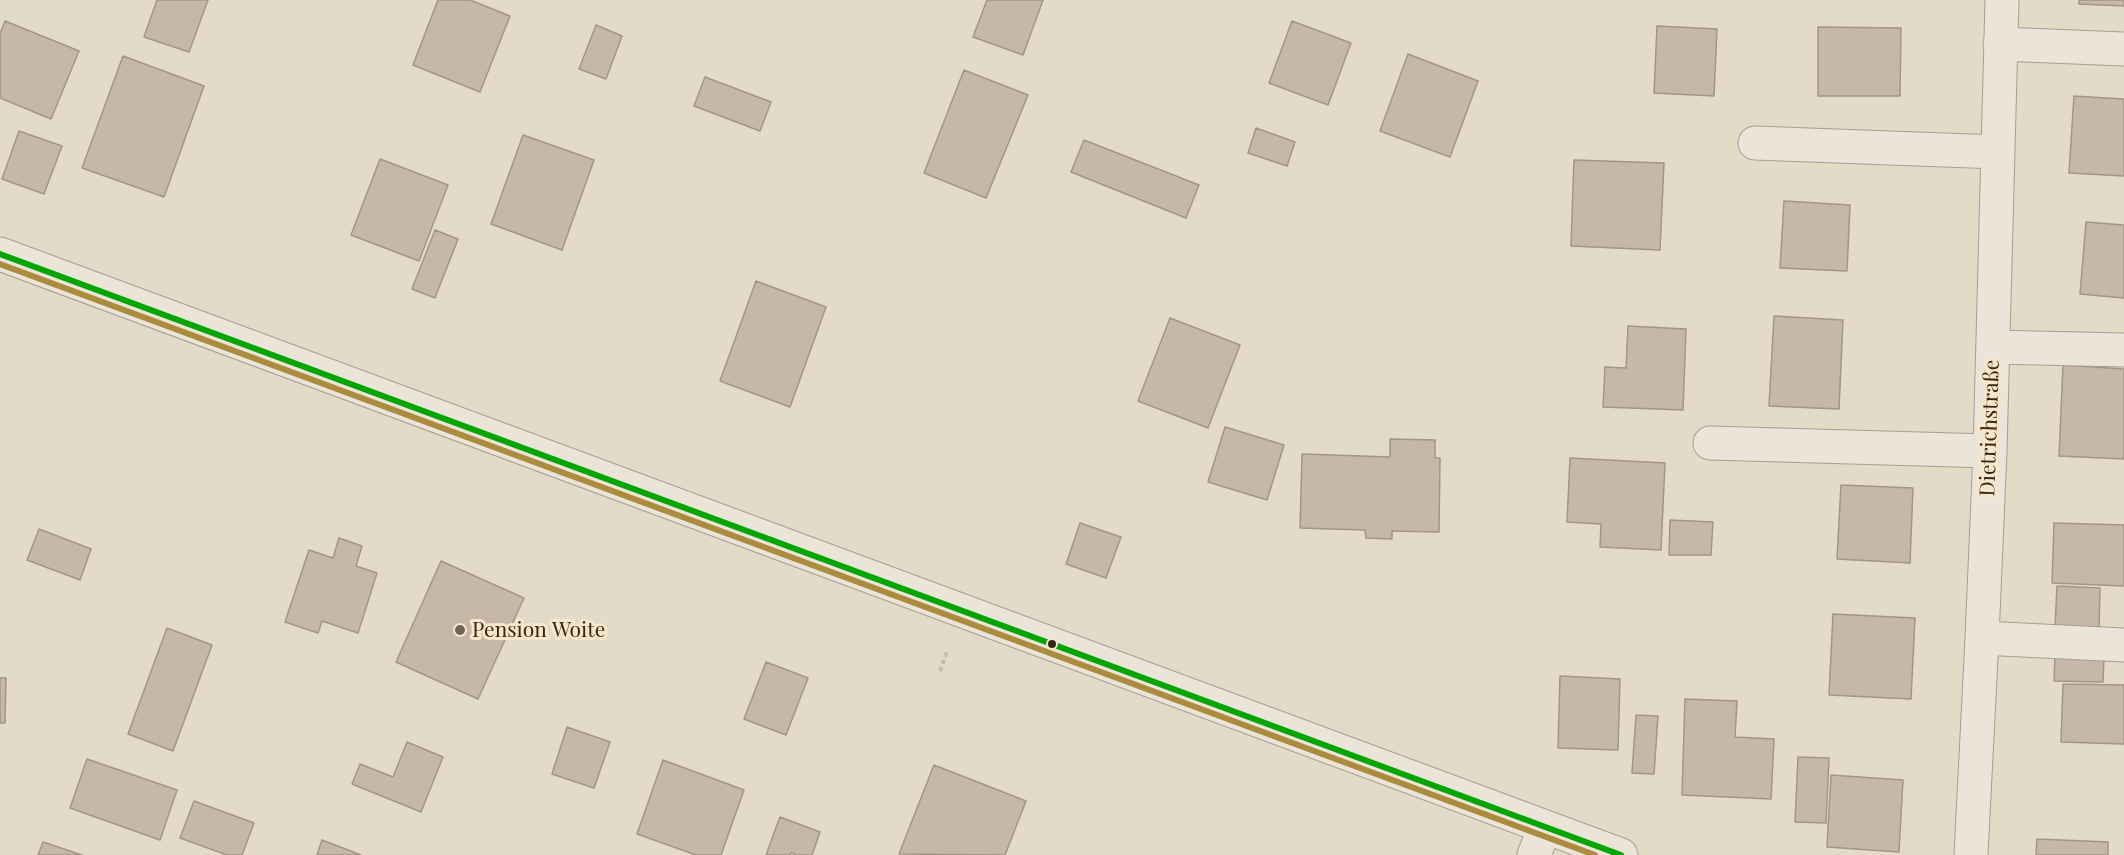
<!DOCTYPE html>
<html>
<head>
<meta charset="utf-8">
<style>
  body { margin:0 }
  canvas { display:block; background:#e3dac7 }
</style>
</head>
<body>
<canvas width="2124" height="855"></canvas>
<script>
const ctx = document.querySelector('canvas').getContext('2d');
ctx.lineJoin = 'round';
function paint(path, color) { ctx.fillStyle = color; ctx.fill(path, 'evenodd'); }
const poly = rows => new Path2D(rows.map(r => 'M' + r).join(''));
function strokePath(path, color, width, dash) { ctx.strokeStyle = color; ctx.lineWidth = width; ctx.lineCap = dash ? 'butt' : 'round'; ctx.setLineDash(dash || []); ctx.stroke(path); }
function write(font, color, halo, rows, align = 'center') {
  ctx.font = font + ' "Playfair Display",serif'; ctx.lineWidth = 6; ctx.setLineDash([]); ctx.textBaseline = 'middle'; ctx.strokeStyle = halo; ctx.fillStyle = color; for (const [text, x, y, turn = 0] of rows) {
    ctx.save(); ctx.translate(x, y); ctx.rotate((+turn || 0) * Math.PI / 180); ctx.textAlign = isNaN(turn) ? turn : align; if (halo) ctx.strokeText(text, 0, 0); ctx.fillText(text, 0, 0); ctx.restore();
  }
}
const building = poly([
  [157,0,208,0,189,52,144,37,157,0],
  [438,0,470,0,510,16,480,92,413,65,438,0],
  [987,0,1043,0,1023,55,973,37,987,0],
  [2079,0,2124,0,2124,6,2079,4,2079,0],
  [5,21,79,51,51,119,0,98,0,34,5,21],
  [1292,21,1351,43,1328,105,1269,83,1292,21],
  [596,25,622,36,606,79,579,69,596,25],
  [1657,26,1717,29,1714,96,1654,93,1657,26],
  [1818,27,1901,28,1900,96,1818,96,1818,27],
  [1408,54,1478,81,1450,157,1380,131,1408,54],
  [123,56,204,86,164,197,82,168,123,56],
  [964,70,1028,95,986,198,924,173,964,70],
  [705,77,771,102,760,131,694,106,705,77],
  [2074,96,2124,99,2124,176,2069,173,2074,96],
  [1256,128,1295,142,1287,166,1248,153,1256,128],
  [19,131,62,146,44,194,2,179,19,131],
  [523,135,594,160,562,250,491,224,523,135],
  [1084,140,1199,185,1186,218,1071,172,1084,140],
  [380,159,448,185,419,261,351,235,380,159],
  [1574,160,1664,163,1660,250,1571,246,1574,160],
  [1784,201,1850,205,1847,271,1780,268,1784,201],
  [2086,222,2124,225,2124,298,2080,294,2086,222],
  [435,230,458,239,435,298,412,289,435,230],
  [756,281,826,307,790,407,720,381,756,281],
  [1774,316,1843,320,1839,409,1769,406,1774,316],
  [1170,318,1240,345,1208,428,1138,401,1170,318],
  [1628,326,1686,329,1683,410,1603,407,1605,367,1626,368,1628,326],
  [2063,365,2124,369,2124,459,2059,456,2063,365],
  [1225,427,1284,445,1267,500,1208,482,1225,427],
  [1390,439,1435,440,1435,458,1440,458,1439,532,1392,531,1392,539,1366,538,1365,530,1300,528,1302,454,1390,457,1390,439],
  [1570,458,1665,463,1661,550,1600,547,1601,524,1567,522,1570,458],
  [1841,485,1913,488,1910,563,1837,559,1841,485],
  [1670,520,1713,522,1711,555,1669,555,1670,520],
  [1080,523,1121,537,1106,578,1066,564,1080,523],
  [2054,523,2124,525,2124,586,2052,583,2054,523],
  [39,529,91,549,80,580,27,560,39,529],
  [339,538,362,546,356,566,377,573,358,633,322,621,318,633,285,622,309,550,333,558,339,538],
  [441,561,524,598,478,699,396,662,441,561],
  [2057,586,2100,588,2099,630,2055,628,2057,586],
  [1833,614,1915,618,1911,699,1829,695,1833,614],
  [167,628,212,645,173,751,128,734,167,628],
  [2055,656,2104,658,2103,682,2054,681,2055,656],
  [766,662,808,678,786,735,744,719,766,662],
  [1560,676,1620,679,1618,750,1558,748,1560,676],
  [0,678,6,678,5,723,0,723,0,678],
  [2063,684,2124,685,2124,744,2061,742,2063,684],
  [1685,699,1737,701,1735,737,1774,739,1771,799,1682,795,1685,699],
  [1636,715,1658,716,1654,774,1632,773,1636,715],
  [567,727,610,742,594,788,552,774,567,727],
  [407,742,443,757,421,812,352,784,360,764,393,777,407,742],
  [1798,757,1829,758,1826,823,1795,822,1798,757],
  [87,759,177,790,160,840,70,808,87,759],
  [663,760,744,790,721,855,696,855,637,834,663,760],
  [934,765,1026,801,1005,855,899,854,934,765],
  [1831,775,1903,780,1899,852,1827,847,1831,775],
  [194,801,254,823,242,855,227,855,180,838,194,801],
  [780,817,820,832,812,855,797,855,791,853,790,855,766,855,780,817],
  [2037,839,2108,842,2108,855,2036,855,2037,839],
  [322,840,361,855,317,855,322,840],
  [43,842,82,855,38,855,43,842]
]);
const path = poly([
  [940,671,947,651]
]);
const minor = poly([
  [2000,44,2124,49],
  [1755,143,1998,152],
  [0,254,1621,855],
  [1993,347,2124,350],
  [1710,443,1990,451],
  [1982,638,2124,645],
  [1534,855,1545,827],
  [1971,855,1982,638,1990,451,2002,0]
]);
const bus1 = poly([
  [0,254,1621,855]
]);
const bus2 = poly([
  [0,264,1595,855]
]);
const markers = [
  [460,630,6,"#726557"],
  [1052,644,5,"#35261a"]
];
const streetNames = [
  ["Dietrichstraße",1990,428,-88]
];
const poiNames = [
  ["Pension Woite",472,630]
];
paint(building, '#c7b7a8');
strokePath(building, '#a39587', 1.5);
strokePath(minor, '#a79e91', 35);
strokePath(path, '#c3bbb0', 4, [4.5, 3]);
strokePath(minor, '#ebe4d9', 33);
strokePath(bus1, '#05a603', 6);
strokePath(bus2, '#ab8b3d', 6);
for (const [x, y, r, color] of markers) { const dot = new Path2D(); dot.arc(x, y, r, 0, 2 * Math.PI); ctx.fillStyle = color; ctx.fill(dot); strokePath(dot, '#f7e7ca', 2); }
write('21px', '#35261a', '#f7e7ca', streetNames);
write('21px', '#35261a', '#f7e7ca', poiNames, 'left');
</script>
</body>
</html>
